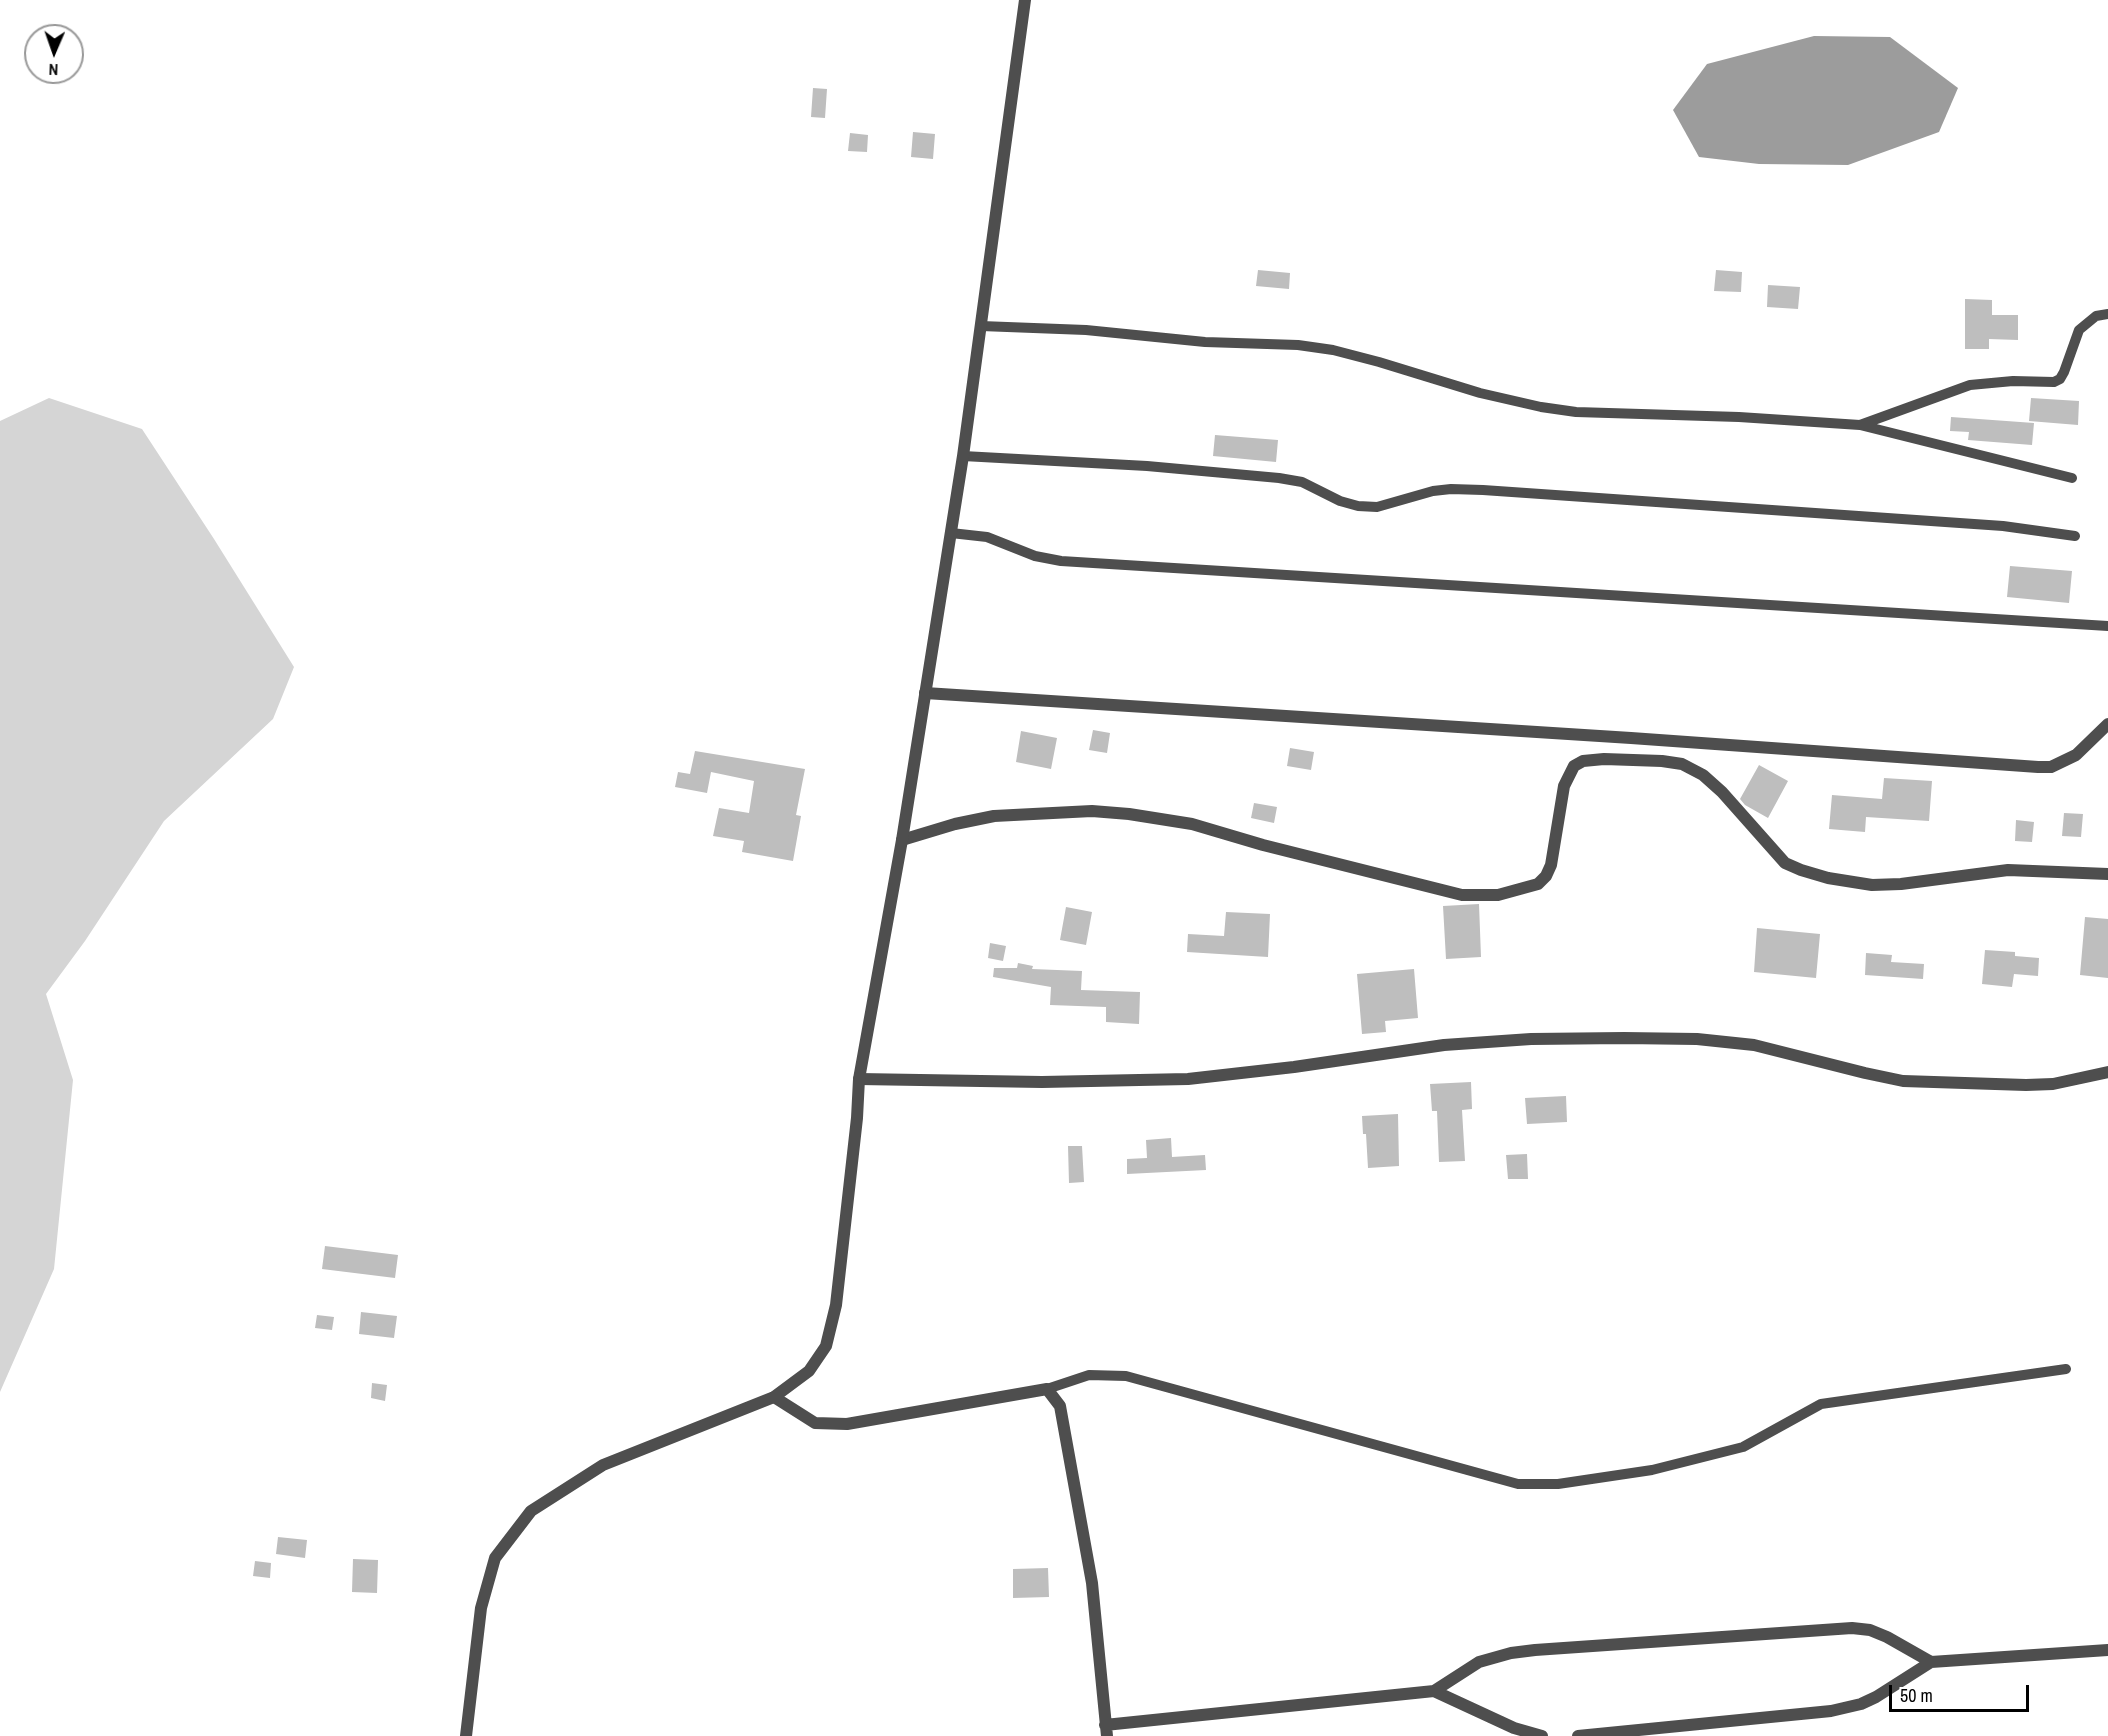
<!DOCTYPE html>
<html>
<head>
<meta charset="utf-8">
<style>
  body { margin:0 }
  #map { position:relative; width:2108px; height:1736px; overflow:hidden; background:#fff; font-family:"Archivo Narrow",sans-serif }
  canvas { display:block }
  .north { position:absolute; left:24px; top:24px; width:60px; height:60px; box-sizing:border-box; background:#fff; border:2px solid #999; border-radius:50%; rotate:182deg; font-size:16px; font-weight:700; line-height:24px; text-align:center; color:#000 }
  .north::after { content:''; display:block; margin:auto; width:21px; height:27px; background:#000; clip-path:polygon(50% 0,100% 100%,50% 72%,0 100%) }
  .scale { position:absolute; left:1889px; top:1685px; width:140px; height:27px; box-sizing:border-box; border:3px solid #000; border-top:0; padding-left:8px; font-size:18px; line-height:21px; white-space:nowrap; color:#000; -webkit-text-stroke:4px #fff; paint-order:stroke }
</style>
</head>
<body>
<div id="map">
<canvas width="2108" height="1736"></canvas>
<div class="north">N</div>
<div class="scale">50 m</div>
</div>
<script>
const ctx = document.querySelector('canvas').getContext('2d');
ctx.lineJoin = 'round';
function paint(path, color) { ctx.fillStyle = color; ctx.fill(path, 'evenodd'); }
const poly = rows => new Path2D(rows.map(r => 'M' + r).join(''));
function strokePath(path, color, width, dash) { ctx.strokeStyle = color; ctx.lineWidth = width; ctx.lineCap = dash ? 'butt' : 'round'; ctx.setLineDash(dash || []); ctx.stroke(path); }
const green = poly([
  [49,398,142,429,214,539,294,667,273,719,164,821,85,941,46,994,73,1080,54,1269,0,1392,0,421]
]);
const water = poly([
  [1814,36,1890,37,1958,88,1939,132,1848,165,1759,164,1699,157,1673,110,1707,64]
]);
const building = poly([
  [813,88,827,89,825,118,811,117],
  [913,132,935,134,933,159,911,157],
  [850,133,868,135,867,152,848,151],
  [1258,270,1290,273,1289,289,1256,286],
  [1716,270,1742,272,1741,292,1714,291],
  [1768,285,1800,287,1798,309,1767,307],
  [1965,299,1992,300,1992,315,2018,315,2018,340,1989,339,1989,349,1965,349],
  [2031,398,2079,401,2078,425,2029,421],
  [1951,417,2034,423,2032,445,1968,440,1969,432,1950,431],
  [1215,435,1278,440,1276,462,1213,456],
  [2010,566,2072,571,2069,603,2007,597],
  [1093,730,1110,733,1107,753,1089,750],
  [1021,731,1057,738,1051,769,1016,762],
  [1290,748,1314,752,1311,770,1287,766],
  [695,751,805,769,796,815,801,816,793,861,742,852,744,841,713,836,719,808,749,813,754,781,711,772,707,793,675,787,678,772,690,774],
  [1759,765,1788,781,1768,818,1745,805,1740,799],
  [1884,778,1932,781,1929,821,1866,817,1865,832,1829,829,1832,795,1882,799],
  [1254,803,1277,807,1274,823,1251,818],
  [2064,813,2083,814,2081,837,2062,836],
  [2016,820,2034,822,2032,842,2015,841],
  [1479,904,1481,957,1446,959,1443,906],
  [1066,907,1092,912,1086,945,1060,940],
  [1226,912,1270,914,1268,957,1187,952,1188,934,1224,936],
  [2085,917,2108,919,2108,978,2080,975],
  [1757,928,1820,934,1816,978,1754,972],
  [990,943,1006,946,1003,961,988,958],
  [1985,950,2015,952,2015,956,2039,958,2038,976,2014,974,2012,987,1982,984],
  [1866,953,1892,955,1891,962,1924,964,1923,979,1865,975],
  [1018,963,1033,966,1032,969,1082,971,1081,990,1140,992,1139,1024,1106,1022,1106,1007,1050,1005,1051,987,993,977,994,968,1017,968],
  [1414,969,1418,1018,1385,1021,1386,1032,1362,1034,1357,974],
  [1471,1082,1472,1109,1462,1110,1465,1161,1439,1162,1437,1111,1432,1111,1430,1084],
  [1566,1096,1567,1122,1527,1124,1525,1098],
  [1398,1114,1399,1166,1368,1168,1366,1134,1363,1134,1362,1116],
  [1171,1138,1172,1157,1205,1155,1206,1170,1127,1174,1127,1159,1147,1158,1146,1140],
  [1068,1146,1082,1146,1084,1182,1069,1183],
  [1527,1154,1528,1179,1508,1179,1506,1155],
  [325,1246,398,1255,395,1278,322,1269],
  [361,1312,397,1316,394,1338,359,1334],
  [317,1315,334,1317,332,1330,315,1328],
  [372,1383,387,1385,385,1401,371,1398],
  [278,1537,307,1540,305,1558,276,1554],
  [353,1559,378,1560,377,1593,352,1592],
  [255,1561,271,1563,270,1578,253,1576],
  [1048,1568,1049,1597,1013,1598,1013,1569]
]);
const service = poly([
  [981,326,1086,330,1205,342,1298,345,1333,350,1379,362,1480,393,1541,407,1576,412,1739,417,1860,425,2072,478],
  [1860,425,1970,385,2013,381,2054,382,2060,379,2064,372,2079,330,2096,316,2108,314],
  [963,456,1147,466,1279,478,1302,482,1340,501,1358,506,1377,507,1433,491,1451,489,1483,490,2003,526,2075,536],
  [951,533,987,537,1035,556,1061,561,2108,626],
  [1047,1389,1089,1375,1126,1376,1518,1484,1558,1484,1652,1470,1743,1447,1821,1404,2066,1369]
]);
const minor = poly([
  [925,693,1631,738,2038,767,2051,767,2076,755,2108,724],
  [902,840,955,824,994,816,1092,811,1129,814,1192,824,1263,845,1462,895,1498,895,1538,884,1546,876,1551,865,1564,786,1574,766,1583,761,1604,759,1662,761,1682,764,1703,775,1722,792,1785,863,1801,870,1828,878,1872,885,1901,884,2008,870,2108,874],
  [859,1079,1042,1082,1188,1079,1294,1067,1444,1045,1531,1039,1624,1038,1697,1039,1754,1045,1865,1073,1903,1081,2026,1085,2053,1084,2108,1072],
  [774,1397,815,1423,847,1424,1047,1389,1060,1406,1092,1583,1107,1736],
  [1434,1691,1514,1728,1542,1736],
  [1105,1725,1434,1691,1479,1662,1511,1653,1535,1650,1852,1628,1870,1630,1887,1637,1931,1662],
  [1578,1736,1831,1711,1861,1704,1876,1697,1931,1662,2108,1650]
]);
const tertiary = poly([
  [466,1736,481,1608,495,1558,531,1511,603,1465,774,1397,809,1371,826,1346,836,1305,857,1118,859,1079,902,840,963,456,1025,0]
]);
paint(green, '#d5d5d5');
paint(water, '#9c9c9c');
paint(building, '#bebebe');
strokePath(service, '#4e4e4e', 10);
strokePath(minor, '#4e4e4e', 12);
strokePath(tertiary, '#4e4e4e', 12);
</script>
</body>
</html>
